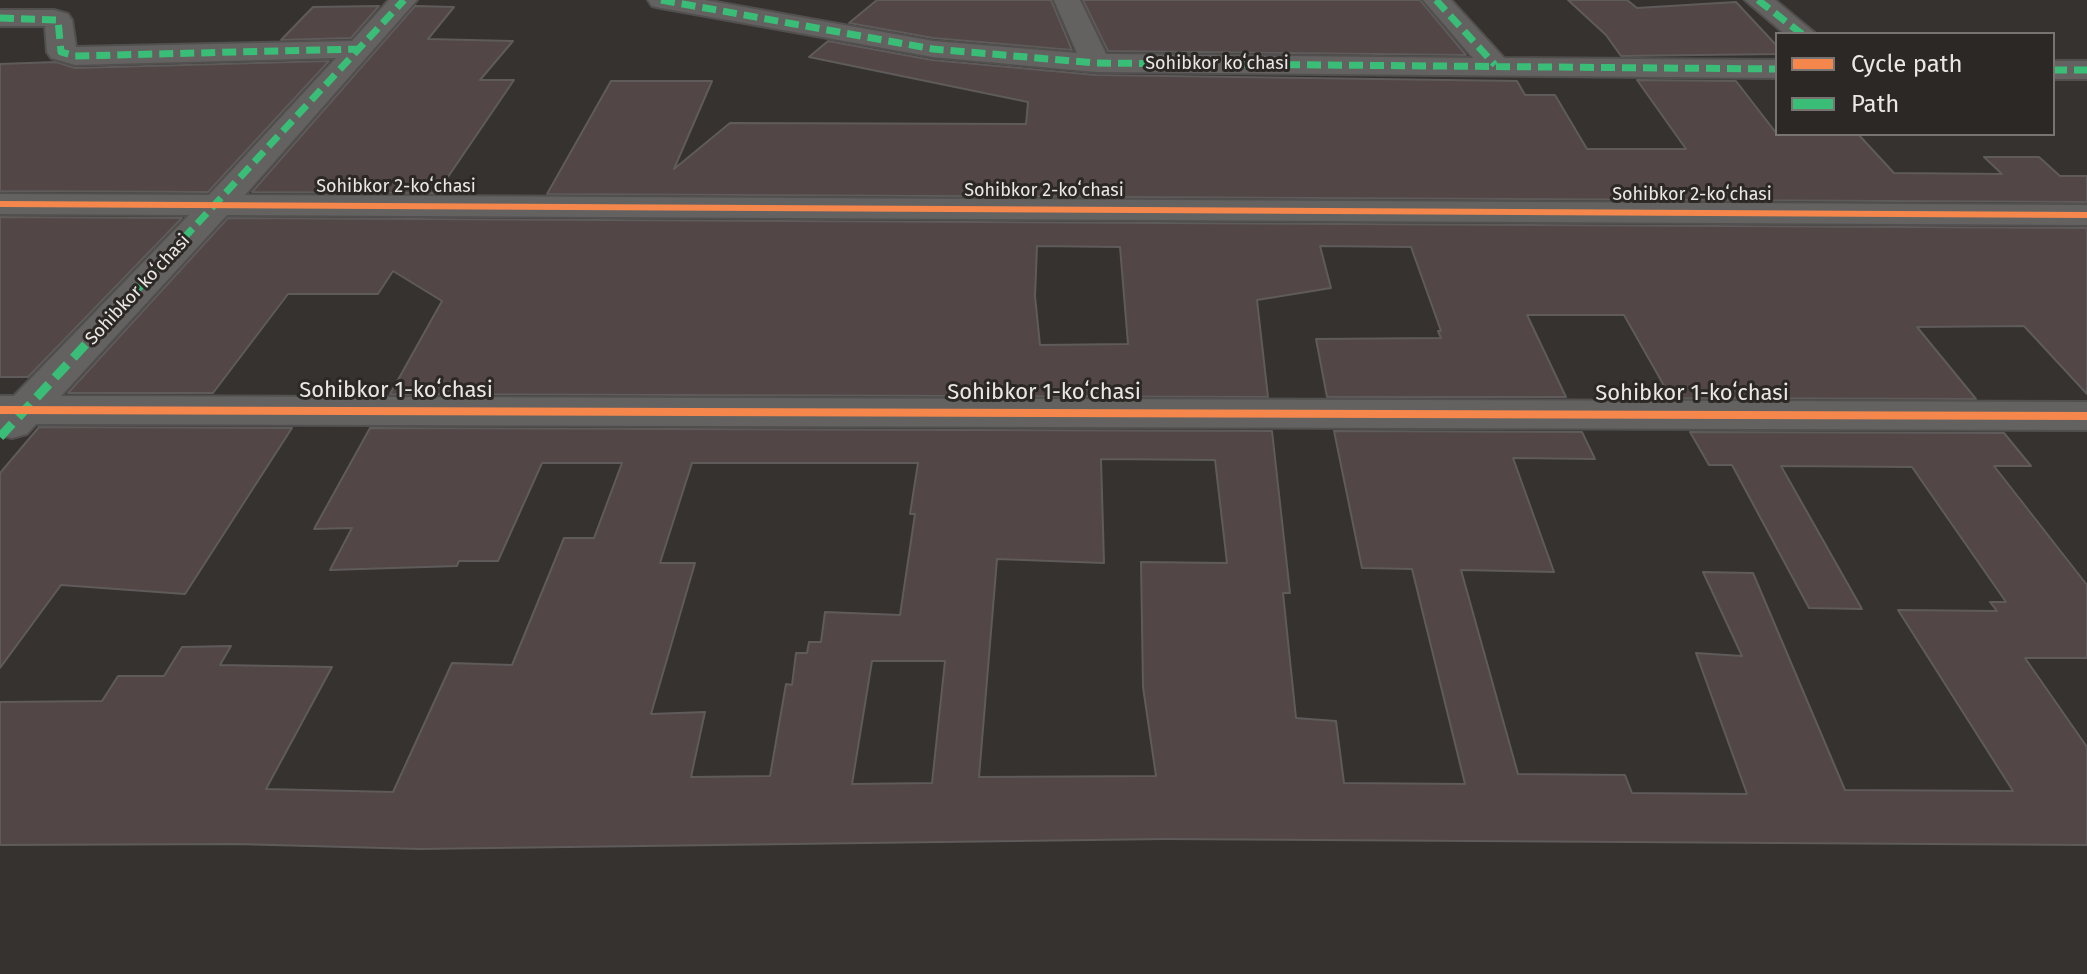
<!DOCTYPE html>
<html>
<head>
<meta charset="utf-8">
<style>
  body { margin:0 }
  #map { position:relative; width:2087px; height:974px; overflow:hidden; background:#353230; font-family:"Fira Sans",sans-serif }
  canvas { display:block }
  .legend { position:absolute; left:1775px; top:32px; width:280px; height:104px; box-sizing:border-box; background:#2c2825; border:2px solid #787472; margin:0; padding:10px 14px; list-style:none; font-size:24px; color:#eae7e5 }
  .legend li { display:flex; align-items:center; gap:16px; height:40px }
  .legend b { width:40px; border:2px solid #787472 }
</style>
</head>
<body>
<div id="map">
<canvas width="2087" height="974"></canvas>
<ul class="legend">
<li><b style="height:10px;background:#f5874c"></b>Cycle path</li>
<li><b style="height:10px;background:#3abd76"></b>Path</li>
</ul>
</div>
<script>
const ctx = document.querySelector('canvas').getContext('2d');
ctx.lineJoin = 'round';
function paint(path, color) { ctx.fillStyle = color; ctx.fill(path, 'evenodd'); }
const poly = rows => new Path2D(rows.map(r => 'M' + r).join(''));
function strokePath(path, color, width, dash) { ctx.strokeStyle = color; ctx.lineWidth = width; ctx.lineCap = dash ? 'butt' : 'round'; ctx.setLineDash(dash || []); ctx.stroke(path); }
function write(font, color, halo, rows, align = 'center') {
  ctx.font = font + ' "Fira Sans",sans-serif'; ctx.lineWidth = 6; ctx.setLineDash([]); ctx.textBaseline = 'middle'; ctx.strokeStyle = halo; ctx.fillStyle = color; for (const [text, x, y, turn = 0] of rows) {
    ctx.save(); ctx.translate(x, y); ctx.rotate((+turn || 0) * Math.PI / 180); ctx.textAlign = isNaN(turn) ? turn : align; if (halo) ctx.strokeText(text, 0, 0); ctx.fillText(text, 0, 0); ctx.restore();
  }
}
const building = poly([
  [877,0,1051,0,1072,50,933,38,849,23,877,0],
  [1083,0,1420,0,1466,55,1108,51,1083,0],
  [1568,0,1627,0,1637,8,1736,2,1777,46,1777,54,1621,56,1606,35,1568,0],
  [379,6,351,38,281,40,313,7,379,6],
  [415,6,454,7,428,39,513,41,480,80,514,80,437,193,252,192,415,6],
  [828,41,932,60,1096,75,1517,81,1525,95,1555,95,1587,149,1686,149,1637,80,1736,81,1777,134,1858,134,1894,173,2002,174,1984,157,2039,157,2060,176,2087,176,2087,202,547,194,611,81,712,81,674,169,730,123,1026,124,1028,102,809,57,828,41],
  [329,61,208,192,0,191,0,64,56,62,75,68,329,61],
  [0,217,182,218,28,377,0,377,0,217],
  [228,218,2087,228,2087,394,2024,326,1917,327,1976,399,1671,398,1624,315,1527,315,1566,397,1327,397,1316,339,1441,338,1438,331,1441,331,1411,247,1320,246,1331,288,1257,300,1268,397,390,394,442,301,393,271,378,294,288,294,213,393,68,393,228,218],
  [1037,246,1120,247,1128,344,1040,345,1035,296,1037,246],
  [39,427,292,428,185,594,61,585,0,668,0,473,39,427],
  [370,428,1272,431,1290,593,1283,593,1296,718,1336,721,1344,783,1465,784,1412,569,1362,568,1334,431,1582,432,1595,459,1513,458,1554,572,1461,570,1518,774,1625,775,1632,793,1747,794,1696,653,1742,656,1703,572,1753,573,1845,790,2013,791,1898,610,1997,611,1990,602,2006,602,1912,467,1781,466,1862,609,1809,608,1732,465,1709,465,1690,432,2004,433,2031,466,1994,466,2087,585,2087,658,2025,658,2087,747,2087,845,1165,839,419,849,236,844,0,845,0,702,102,701,118,676,164,676,182,647,231,646,220,665,332,667,266,789,393,792,452,663,512,665,564,538,594,538,622,463,542,463,498,561,459,561,457,566,330,570,352,528,314,529,370,428],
  [1101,459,1215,460,1227,563,1141,562,1143,687,1156,776,979,777,997,559,1104,563,1101,459],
  [692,463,918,463,910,514,915,514,900,615,825,612,821,642,809,642,807,653,796,653,792,685,786,684,770,776,691,777,705,712,651,714,695,563,660,563,692,463],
  [872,661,945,661,932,783,852,784,872,661]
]);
const minor = poly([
  [389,0,417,0,245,195,2087,205,2087,225,227,215,61,396,2087,402,2087,430,36,424,27,434,12,438,0,435,0,396,14,396,189,215,0,214,0,194,209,195,336,58,75,65,51,58,47,52,45,26,0,26,0,10,54,10,68,14,72,20,76,47,352,41,389,0],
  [648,0,705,0,933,41,1077,53,1054,0,1080,0,1106,54,1473,58,1423,0,1451,0,1504,58,1777,60,1777,78,1096,72,933,57,661,8,652,6,648,0],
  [1745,0,1775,0,1816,34,1785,34,1745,0],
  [2053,61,2087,61,2087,79,2053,79,2053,61]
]);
const quietFar1 = poly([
  [661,0,933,49,1096,63,1777,69],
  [1436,0,1495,65],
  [1758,0,1802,34],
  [0,18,58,20,61,52,75,56,358,49],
  [2053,70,2087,70],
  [183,239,404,0]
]);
const quiet = poly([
  [0,437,185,237]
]);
const cycleway = poly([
  [0,201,2087,212,2087,218,0,207,0,201],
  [0,406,2087,412,2087,420,0,414,0,406]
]);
const farStreetnames = [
  ["Sohibkor koʻchasi",1217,64],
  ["Sohibkor 2-koʻchasi",396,187],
  ["Sohibkor 2-koʻchasi",1044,191],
  ["Sohibkor 2-koʻchasi",1692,195],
  ["Sohibkor koʻchasi",138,290,-47]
];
const streetNames = [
  ["Sohibkor 1-koʻchasi",396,391],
  ["Sohibkor 1-koʻchasi",1044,393],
  ["Sohibkor 1-koʻchasi",1692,394]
];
paint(building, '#524647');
strokePath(building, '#5e5b5a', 2);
strokePath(minor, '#52504e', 4);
paint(minor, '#636261');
strokePath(quietFar1, '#3abd76', 7, [14, 7]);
strokePath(quiet, '#3abd76', 9, [18, 9]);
paint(cycleway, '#f5874c');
write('18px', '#eae7e5', '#2c2825', farStreetnames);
write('22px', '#eae7e5', '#2c2825', streetNames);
</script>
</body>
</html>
